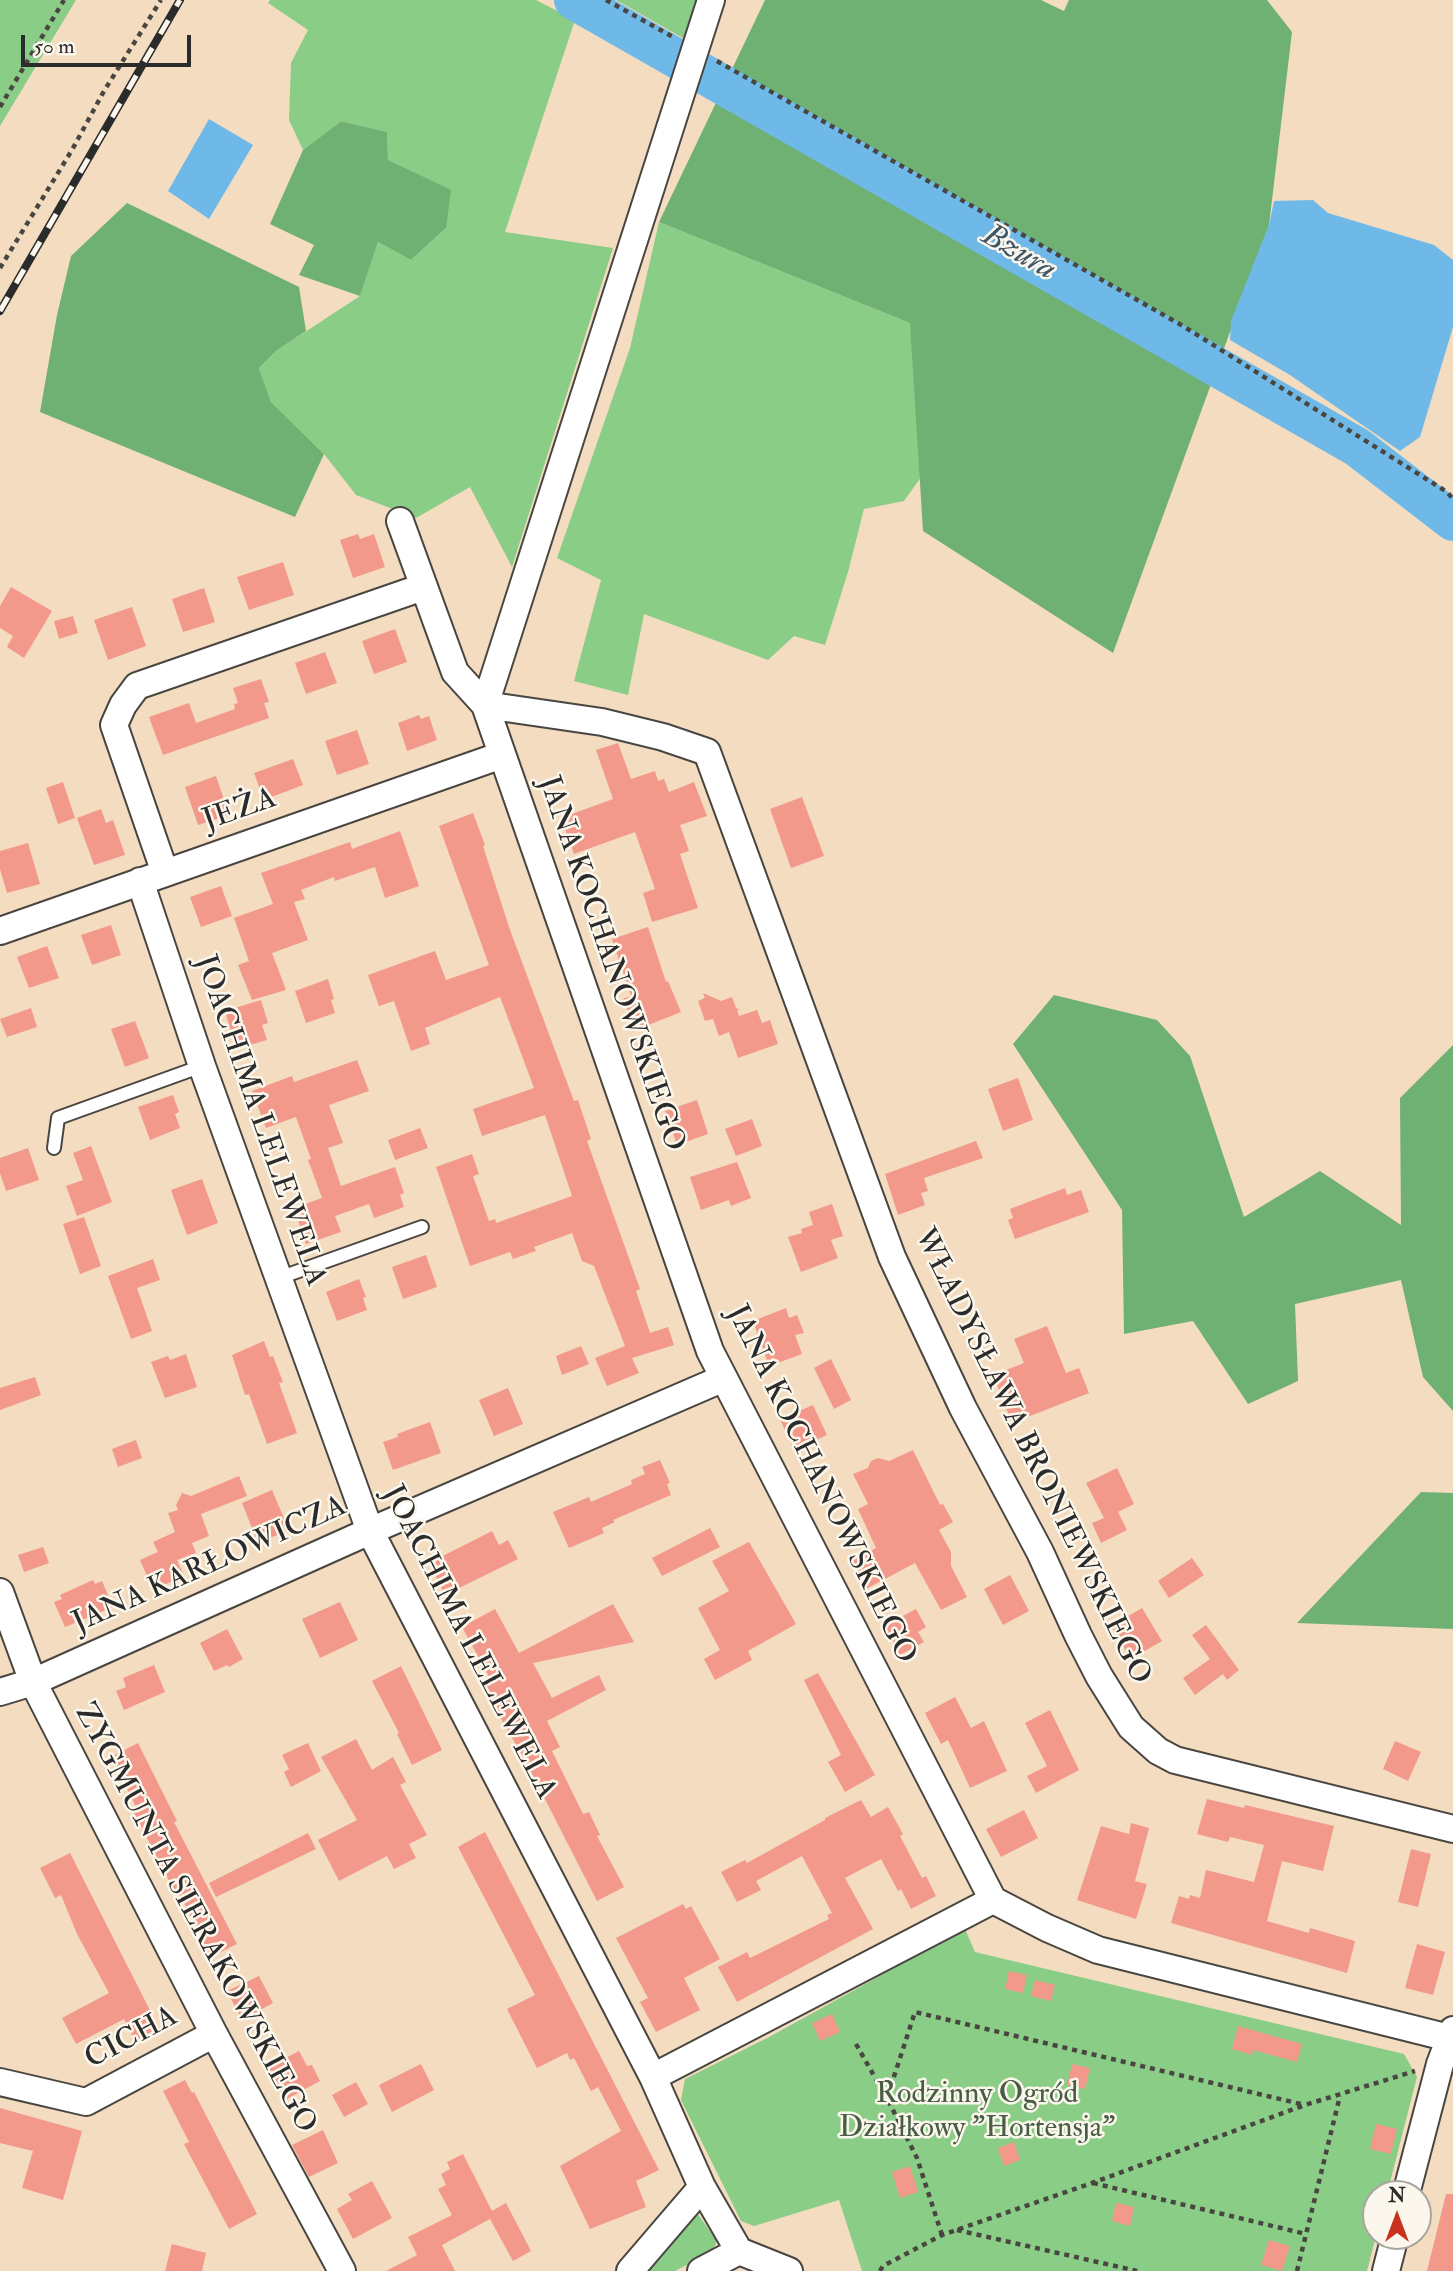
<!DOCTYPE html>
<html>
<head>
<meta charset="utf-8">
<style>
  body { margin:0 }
  #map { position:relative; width:1453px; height:2271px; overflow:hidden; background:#f4dcc0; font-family:"IM FELL Double Pica",serif }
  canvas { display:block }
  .north { position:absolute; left:1362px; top:2180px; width:70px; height:70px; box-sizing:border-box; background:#fbf7ec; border:2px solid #a8a59f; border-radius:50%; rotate:0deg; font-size:19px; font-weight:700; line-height:28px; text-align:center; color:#2b2b2b }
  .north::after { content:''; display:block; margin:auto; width:24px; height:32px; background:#c8321e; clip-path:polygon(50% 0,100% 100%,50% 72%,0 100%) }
  .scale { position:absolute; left:21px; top:35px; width:170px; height:32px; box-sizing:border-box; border:4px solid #2b2b2b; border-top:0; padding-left:9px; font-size:21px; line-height:24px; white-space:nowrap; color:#2b2b2b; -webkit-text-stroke:5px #fbf7ec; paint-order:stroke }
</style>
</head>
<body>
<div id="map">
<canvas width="1453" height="2271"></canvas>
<div class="north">N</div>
<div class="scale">50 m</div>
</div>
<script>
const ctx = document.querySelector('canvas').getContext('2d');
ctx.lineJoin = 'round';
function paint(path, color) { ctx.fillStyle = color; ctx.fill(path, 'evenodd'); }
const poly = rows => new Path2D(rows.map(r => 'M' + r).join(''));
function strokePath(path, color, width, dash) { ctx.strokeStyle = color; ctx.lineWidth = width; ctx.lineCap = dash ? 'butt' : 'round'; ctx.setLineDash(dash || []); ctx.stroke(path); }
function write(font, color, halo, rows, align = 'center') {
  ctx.font = font + ' "IM FELL Double Pica",serif'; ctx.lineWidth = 5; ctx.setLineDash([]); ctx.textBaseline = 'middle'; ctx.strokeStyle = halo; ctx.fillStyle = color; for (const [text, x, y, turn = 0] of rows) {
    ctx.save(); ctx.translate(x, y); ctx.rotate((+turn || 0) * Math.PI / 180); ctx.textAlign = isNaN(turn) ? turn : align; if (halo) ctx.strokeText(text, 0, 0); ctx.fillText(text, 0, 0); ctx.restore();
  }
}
const green = poly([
  [0,0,76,0,0,126],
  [270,0,536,0,575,20,505,232,613,248,512,567,470,487,416,518,356,495,324,454,271,402,259,368,276,351,360,296,378,242,411,260,446,228,388,160,387,132,341,121,303,150,289,120,291,63,308,30,268,3],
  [616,0,704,0,690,42],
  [659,222,910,323,963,311,946,442,904,501,864,509,848,572,825,645,794,636,768,660,644,614,628,695,574,681,601,580,557,558,630,348],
  [965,1929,975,1952,1404,2054,1417,2077,1387,2194,1376,2194,1376,2236,1367,2271,862,2271,839,2200,754,2226,741,2221,681,2100,685,2079,771,2036],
  [697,2213,717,2241,712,2252,675,2271,647,2271]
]);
const forest = poly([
  [765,0,1041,0,1064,11,1069,0,1267,0,1292,32,1269,225,1113,653,923,531,910,323,659,222],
  [341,121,387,132,388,160,451,190,446,228,411,260,378,242,360,296,299,275,314,245,270,224,303,150],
  [127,203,299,287,306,331,276,351,259,368,271,402,324,454,295,517,40,412,57,315,71,256],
  [1054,995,1157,1020,1190,1056,1244,1217,1320,1171,1401,1225,1400,1098,1453,1045,1453,1411,1423,1377,1401,1280,1295,1304,1298,1381,1248,1404,1193,1321,1124,1334,1122,1210,1013,1044],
  [1421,1492,1453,1493,1453,1629,1297,1623]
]);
const water = poly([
  [209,119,253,145,209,219,168,191],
  [1313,200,1328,213,1434,245,1453,260,1453,327,1420,437,1400,451,1290,375,1230,340,1231,321,1269,225,1274,201]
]);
const river = poly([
  [574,0,1357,447,1453,521]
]);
const building = poly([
  [358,534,360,539,374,534,385,567,353,578,340,540],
  [283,562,294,595,249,610,237,577],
  [11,587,52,611,24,658,7,647,13,636,0,628,0,606],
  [204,588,215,622,183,632,172,599],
  [132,607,146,646,108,660,94,620],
  [73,616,78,633,59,639,54,621],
  [395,629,407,662,374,674,362,641],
  [325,652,337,683,306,694,295,663],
  [261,679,269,702,264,703,269,718,163,755,149,717,189,703,196,723,235,709,234,704,238,703,233,688],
  [419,715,421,719,429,716,437,740,407,751,398,723],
  [357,730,369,764,337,775,325,741],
  [618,743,631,779,655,771,658,781,664,779,669,792,694,782,707,816,680,825,689,851,680,854,698,908,652,922,643,893,655,889,635,832,574,854,561,818,613,799,596,750],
  [293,759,303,785,264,800,254,773],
  [216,776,229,815,198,825,185,787],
  [63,782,75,818,58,824,46,788],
  [802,797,824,856,791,868,770,809],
  [101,809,106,823,113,820,125,855,94,865,77,818],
  [473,813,485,845,483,846,510,930,574,1101,578,1100,591,1139,587,1141,640,1289,636,1291,650,1333,668,1327,674,1345,632,1358,639,1373,607,1386,595,1358,625,1346,594,1266,582,1261,572,1233,534,1247,536,1251,513,1259,510,1252,470,1266,436,1167,472,1154,479,1174,473,1176,489,1221,495,1219,496,1223,572,1196,545,1115,482,1136,473,1109,534,1088,500,997,425,1028,430,1044,411,1051,394,1001,379,1006,368,975,435,951,446,980,489,965,439,826],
  [400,831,419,886,385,898,375,867,335,881,334,877,301,890,305,899,294,902,308,940,272,953,286,990,252,1000,238,965,249,961,234,918,273,904,261,873,350,842,352,849],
  [28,843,40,884,7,893,0,869,0,851],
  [221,886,232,916,201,927,190,897],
  [111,925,121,955,92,965,81,935],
  [648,927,666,982,668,981,681,1012,636,1030,623,999,631,996,612,939],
  [47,946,59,978,29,988,17,957],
  [328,979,334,999,331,1000,335,1013,306,1023,295,991],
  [703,993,721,1001,732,997,736,1008,740,1010,737,1010,739,1016,757,1010,762,1023,770,1020,778,1044,738,1058,729,1032,719,1036,713,1019,705,1021,698,1001,705,998],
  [261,1000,268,1023,262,1025,267,1040,236,1049,225,1011],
  [31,1008,37,1027,7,1037,0,1019],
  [135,1021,149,1058,125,1067,111,1029],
  [357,1060,369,1091,329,1105,343,1143,328,1148,341,1186,395,1167,404,1193,400,1195,404,1207,374,1218,369,1204,335,1216,341,1232,306,1244,294,1208,322,1198,308,1160,311,1159,296,1117,266,1128,252,1091,292,1076,294,1082],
  [1018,1078,1033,1120,1003,1131,988,1089],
  [173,1095,179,1112,175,1114,180,1128,150,1140,138,1107],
  [697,1100,708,1134,677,1145,665,1111],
  [752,1119,762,1146,736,1156,725,1129],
  [420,1128,428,1148,395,1160,388,1140],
  [976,1141,983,1158,924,1178,928,1191,921,1193,925,1205,898,1215,885,1174],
  [91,1146,112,1202,77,1216,66,1186,83,1180,73,1153],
  [28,1148,39,1180,6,1191,0,1173,0,1158],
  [737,1162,751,1198,731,1206,729,1200,701,1210,690,1177],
  [202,1179,218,1223,187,1235,171,1190],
  [1065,1188,1067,1195,1081,1190,1089,1212,1015,1239,1008,1220,1013,1218,1010,1209],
  [832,1204,843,1236,831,1240,838,1258,801,1272,788,1237,802,1233,801,1229,813,1225,809,1212],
  [84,1217,101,1266,80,1274,63,1224],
  [426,1255,437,1287,403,1299,392,1267],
  [153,1259,160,1280,137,1288,152,1331,131,1339,108,1276],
  [359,1279,366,1297,363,1298,367,1310,337,1321,326,1292],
  [786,1308,789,1318,797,1315,804,1333,795,1335,802,1354,769,1366,753,1321],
  [1047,1326,1066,1373,1079,1368,1089,1393,1012,1423,993,1375,1024,1363,1014,1339],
  [264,1341,270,1357,273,1356,283,1382,279,1383,297,1433,267,1444,249,1394,245,1395,232,1355],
  [581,1346,589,1364,562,1375,556,1356],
  [186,1354,197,1387,165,1398,151,1362,168,1356,170,1360],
  [831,1359,851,1400,834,1409,814,1368],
  [35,1377,41,1395,0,1410,0,1388],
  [508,1388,523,1424,494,1436,479,1400],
  [813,1405,827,1435,794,1450,780,1419],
  [430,1422,441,1453,393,1470,383,1442,398,1437,397,1434],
  [136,1440,142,1458,118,1467,112,1449],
  [913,1450,940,1505,943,1504,953,1522,939,1530,951,1552,951,1566,967,1597,941,1610,915,1563,866,1589,851,1561,876,1548,858,1509,868,1504,853,1474,868,1468,871,1461,878,1458,889,1461],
  [660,1460,670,1483,667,1484,671,1495,613,1520,615,1522,602,1528,604,1533,569,1548,553,1512,589,1497,591,1502,632,1484,631,1480,645,1474,642,1467],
  [1117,1468,1134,1504,1118,1512,1127,1530,1101,1543,1092,1523,1104,1518,1086,1483],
  [239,1476,247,1496,201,1514,209,1536,192,1543,196,1553,177,1560,184,1576,153,1590,140,1560,158,1552,153,1542,175,1532,168,1513,178,1510,176,1505,182,1493,191,1496],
  [272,1490,289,1530,258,1543,242,1503],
  [710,1528,720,1547,662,1576,652,1558],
  [492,1531,499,1545,508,1540,518,1559,445,1595,429,1563],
  [749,1542,796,1624,748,1651,752,1660,715,1680,704,1659,720,1650,698,1608,729,1591,712,1561],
  [43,1547,49,1563,24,1572,18,1555],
  [1192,1558,1204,1575,1169,1598,1158,1581],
  [1010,1575,1029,1611,1003,1625,984,1589],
  [93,1580,95,1584,102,1581,113,1607,65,1627,54,1602,62,1599,60,1595],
  [340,1602,358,1640,320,1658,302,1619],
  [613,1604,634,1642,533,1663,552,1698,599,1675,606,1690,547,1721,560,1747,552,1751,583,1814,589,1812,600,1835,597,1836,624,1887,597,1901,527,1764,483,1687,492,1682,462,1627,495,1609,519,1653],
  [1142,1608,1162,1641,1131,1659,1111,1626],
  [916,1609,926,1627,918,1632,924,1642,900,1655,884,1626],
  [1206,1625,1239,1670,1227,1680,1223,1674,1195,1695,1183,1678,1210,1659,1192,1635],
  [227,1629,243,1659,229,1667,227,1665,214,1671,200,1643],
  [154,1665,165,1692,124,1710,116,1691,126,1687,123,1678],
  [401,1666,442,1750,412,1765,397,1734,399,1733,372,1681],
  [818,1673,875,1775,845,1792,828,1762,841,1755,804,1680],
  [955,1697,971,1728,984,1721,1007,1771,970,1788,948,1740,941,1744,925,1713],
  [1050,1710,1079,1770,1036,1793,1027,1776,1047,1766,1025,1723],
  [356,1739,372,1770,393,1757,406,1782,400,1785,427,1835,409,1844,416,1858,394,1869,387,1856,339,1881,318,1840,357,1820,321,1757],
  [1395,1741,1421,1752,1408,1781,1383,1769],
  [138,1743,177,1821,174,1822,237,1944,211,1957,180,1895,177,1896,146,1836,132,1809,136,1807,111,1757],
  [308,1743,321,1771,291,1787,284,1772,289,1769,282,1755],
  [1207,1799,1244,1808,1245,1805,1334,1826,1323,1871,1282,1861,1267,1921,1309,1933,1310,1928,1355,1941,1347,1973,1171,1923,1179,1896,1189,1899,1190,1895,1200,1898,1206,1870,1254,1882,1264,1845,1230,1837,1228,1842,1197,1834],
  [861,1800,871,1817,888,1807,903,1834,900,1836,922,1878,926,1876,936,1896,911,1909,901,1889,898,1891,881,1859,845,1878,873,1929,737,2002,718,1967,747,1952,750,1958,829,1919,827,1915,832,1913,802,1856,756,1881,761,1890,737,1902,721,1872,745,1860,747,1863,825,1820,825,1818],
  [1024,1810,1038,1838,1001,1857,986,1829],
  [1131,1823,1149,1828,1135,1881,1147,1884,1136,1919,1077,1900,1101,1826,1129,1834],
  [485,1832,659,2170,636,2181,646,2207,590,2229,560,2166,621,2131,598,2087,591,2091,574,2058,570,2060,567,2053,537,2068,507,2009,535,1995,458,1847],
  [308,1833,316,1849,216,1897,209,1883],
  [1411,1849,1431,1854,1418,1907,1398,1902],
  [70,1853,159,2028,135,2041,124,2019,76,2044,62,2018,109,1993,77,1934,61,1895,55,1898,40,1868],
  [683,1904,686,1909,691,1906,720,1959,684,1978,700,2010,656,2032,640,2002,648,1998,616,1938],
  [1417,1944,1445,1952,1433,1995,1405,1988],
  [1009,1971,1027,1975,1023,1993,1005,1989],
  [259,1976,273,2003,242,2020,227,1991],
  [1035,1980,1055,1985,1051,2001,1031,1996],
  [832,2014,840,2032,820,2041,812,2023],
  [1238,2026,1302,2044,1297,2062,1253,2050,1252,2055,1232,2049],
  [299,2051,307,2066,312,2065,320,2081,285,2100,268,2067],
  [421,2064,434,2090,392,2112,379,2085],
  [1072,2064,1090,2068,1085,2089,1067,2085],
  [185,2080,192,2093,194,2092,257,2214,229,2229,184,2144,189,2142,163,2091],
  [356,2082,368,2104,344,2117,332,2095],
  [0,2108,82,2131,63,2200,22,2188,33,2151,0,2143],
  [1376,2124,1397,2129,1391,2154,1370,2149],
  [323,2130,338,2163,309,2177,292,2145],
  [1014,2142,1020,2160,1004,2166,998,2148],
  [463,2154,492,2211,506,2203,531,2251,513,2261,490,2219,442,2245,455,2271,386,2271,417,2255,408,2237,452,2215,438,2189,446,2185,441,2174,450,2169,447,2162],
  [910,2166,918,2192,900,2198,892,2172],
  [372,2181,392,2218,353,2239,337,2209,352,2200,348,2194],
  [1446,2194,1453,2194,1453,2271,1427,2271],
  [1116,2203,1134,2207,1130,2226,1112,2221],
  [1269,2240,1290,2246,1282,2271,1261,2265],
  [172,2244,206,2253,202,2271,165,2271]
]);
const path = poly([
  [606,0,675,38],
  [717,61,1183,326,1447,492,1453,499],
  [0,107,64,0],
  [0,268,72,150,104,91,161,0],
  [856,2044,886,2097],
  [1093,2183,1306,2234],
  [957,2230,1137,2271],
  [942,2235,917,2158,887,2098,915,2012,1305,2105],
  [880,2271,883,2266,942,2235,1092,2183,1305,2105,1415,2071],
  [1297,2271,1340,2096]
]);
const lane = poly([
  [54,1148,58,1118,202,1066],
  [279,1278,422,1227]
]);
const street = poly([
  [711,0,485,705,602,722,663,737,707,752,892,1257,963,1408,1040,1552,1078,1635,1099,1676,1131,1727,1158,1751,1175,1760,1453,1829],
  [400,521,455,672,485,705,710,1351,993,1900,1047,1928,1098,1950,1453,2039],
  [165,873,114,725,123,705,137,686,423,587],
  [140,881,202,1066,370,1531,653,2077,702,2187,739,2251],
  [0,931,502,755],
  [0,1592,33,1682,214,2034,342,2271],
  [0,1692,33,1682,370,1531,724,1378],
  [653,2077,993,1900],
  [0,2082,86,2102,214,2034],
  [1406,2194,1440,2064,1453,2030],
  [739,2251,789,2271],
  [630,2271,702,2187],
  [701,2271,739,2251],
  [1386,2271,1395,2236]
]);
const rail = poly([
  [0,311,180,0]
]);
const streetNames = [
  ["JEŻA",240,811,-19],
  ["JANA KOCHANOWSKIEGO",610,964,71],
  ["JOACHIMA LELEWELA",259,1121,71],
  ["WŁADYSŁAWA BRONIEWSKIEGO",1031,1457,64],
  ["JANA KOCHANOWSKIEGO",820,1485,64],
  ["JANA KARŁOWICZA",210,1566,-24],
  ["JOACHIMA LELEWELA",468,1643,63],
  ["ZYGMUNTA SIERAKOWSKIEGO",194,1919,62],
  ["CICHA",132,2039,-28]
];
const parkNames = [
  ["Rodzinny Ogród",977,2096],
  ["Działkowy \"Hortensja\"",977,2130]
];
const waterNames = [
  ["Bzura",1018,254,30]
];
paint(green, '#8acd86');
paint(forest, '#6fb073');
paint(water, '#6fb9e8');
strokePath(river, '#6fb9e8', 40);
paint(building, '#f2998b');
strokePath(lane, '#494641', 16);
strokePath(street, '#494641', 30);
strokePath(path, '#494641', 4.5, [5, 5]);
strokePath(lane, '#fff', 12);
strokePath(street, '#fff', 26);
strokePath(rail, '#2b2b2b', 8);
strokePath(rail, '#fbf7ec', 5, [16]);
write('30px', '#2b2b2b', '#fbf7ec', streetNames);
write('30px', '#485c46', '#fbf7ec', parkNames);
write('italic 32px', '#3f5664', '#fbf7ec', waterNames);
</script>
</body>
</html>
